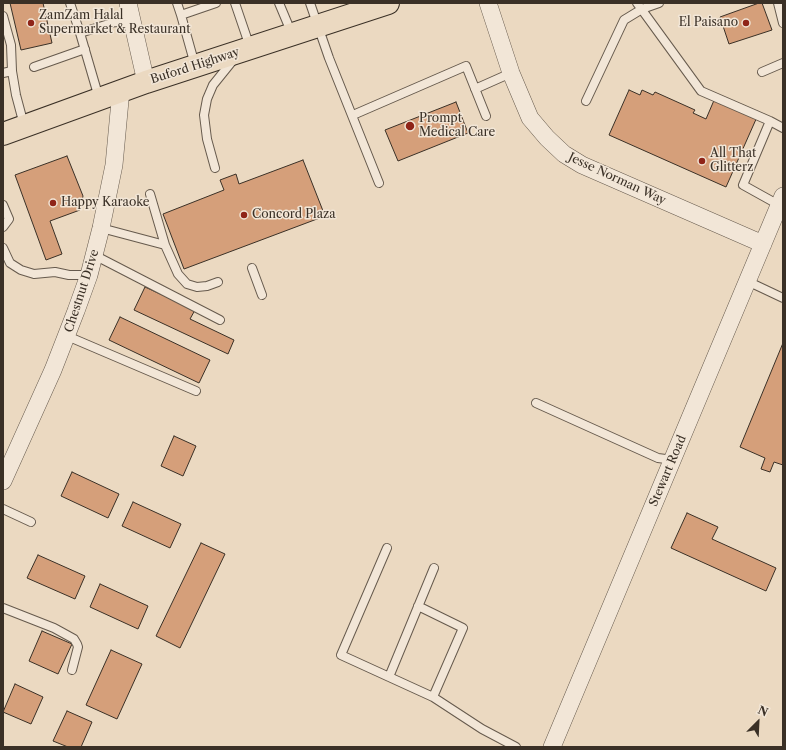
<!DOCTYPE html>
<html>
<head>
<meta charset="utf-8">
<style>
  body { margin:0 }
  #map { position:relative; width:786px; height:750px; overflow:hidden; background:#ebd9c1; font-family:"Libre Caslon Text",serif }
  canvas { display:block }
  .frame { position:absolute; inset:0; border:4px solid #3a3026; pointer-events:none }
  .north { position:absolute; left:738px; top:702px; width:40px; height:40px; -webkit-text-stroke:3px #f2e6d7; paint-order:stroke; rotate:24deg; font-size:11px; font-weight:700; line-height:16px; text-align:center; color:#3a3026 }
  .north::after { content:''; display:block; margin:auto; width:14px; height:18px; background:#3a3026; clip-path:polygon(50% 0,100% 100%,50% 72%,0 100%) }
</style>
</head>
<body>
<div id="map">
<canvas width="786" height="750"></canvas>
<div class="frame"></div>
<div class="north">N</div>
</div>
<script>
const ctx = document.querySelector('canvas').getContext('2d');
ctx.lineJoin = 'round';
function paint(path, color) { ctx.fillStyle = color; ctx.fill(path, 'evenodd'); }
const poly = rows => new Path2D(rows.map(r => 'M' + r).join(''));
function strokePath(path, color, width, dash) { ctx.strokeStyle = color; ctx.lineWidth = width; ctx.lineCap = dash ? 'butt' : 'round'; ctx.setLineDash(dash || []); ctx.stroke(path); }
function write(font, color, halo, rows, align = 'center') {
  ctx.font = font + ' "Libre Caslon Text",serif'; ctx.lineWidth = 3; ctx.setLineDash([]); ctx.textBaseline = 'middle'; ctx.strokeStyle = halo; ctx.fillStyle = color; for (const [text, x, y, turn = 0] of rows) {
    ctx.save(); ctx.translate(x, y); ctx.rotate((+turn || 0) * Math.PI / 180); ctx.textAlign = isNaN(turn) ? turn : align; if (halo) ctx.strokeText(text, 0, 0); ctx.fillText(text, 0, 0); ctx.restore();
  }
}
const building = poly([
  [10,3,43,3,52,43,21,50,10,3],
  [759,3,762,3,772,30,729,44,720,17,759,3],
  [629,90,640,95,642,90,653,95,655,92,695,110,693,113,706,119,715,98,757,117,726,187,609,135,629,90],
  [456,102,468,133,398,161,385,130,456,102],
  [67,156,83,196,80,210,50,221,62,254,46,260,15,175,67,156],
  [303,160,325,216,184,269,163,214,224,190,220,180,236,174,239,184,303,160],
  [145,287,195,310,190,319,234,340,228,354,134,310,145,287],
  [120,317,210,360,199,383,109,340,120,317],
  [783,343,783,465,774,462,770,472,761,469,765,458,740,447,783,343],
  [174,436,196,446,183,476,161,466,174,436],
  [72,472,119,494,108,518,61,496,72,472],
  [133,502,181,524,170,548,122,526,133,502],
  [687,513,718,527,712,539,776,568,766,591,671,548,687,513],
  [201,543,225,554,180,648,156,636,201,543],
  [38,555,85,576,75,599,27,578,38,555],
  [100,584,148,606,138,629,90,607,100,584],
  [42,631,72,644,58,674,29,661,42,631],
  [111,650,142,664,117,719,86,705,111,650],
  [15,684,43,697,31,724,3,712,15,684],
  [67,711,92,722,81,747,68,747,53,741,67,711]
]);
const lane = poly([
  [70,3,80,33,115,22,133,24],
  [177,3,181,15],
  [235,3,250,47],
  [279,3,292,34],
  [310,3,329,58,379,183],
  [637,3,701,91,770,121,783,128],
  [778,3,783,23],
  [3,16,11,45,12,71,3,73],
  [80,33,99,98],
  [195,65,181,15,216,3],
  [34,67,85,49],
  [12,71,16,95,24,125],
  [762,72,783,63],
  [475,89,511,73],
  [586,101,624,20,642,9,659,3],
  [353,115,466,66,486,116],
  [770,121,743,185,779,205],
  [215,168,207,139,204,115,207,99,213,85,234,59],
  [150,194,165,245],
  [3,205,9,219,3,227],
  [101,228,165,245,178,274,187,284,197,287,207,286,218,282],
  [3,248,10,263,21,270,34,274,55,272,69,275,89,275],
  [94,255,220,320],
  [252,268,262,295],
  [747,281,783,298],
  [67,336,196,391],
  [536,403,658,458,673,460],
  [3,509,31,522],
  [387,548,341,655,433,697,482,729,516,747],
  [418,606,463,628,433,697],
  [3,608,54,628,74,639,77,644,78,647,72,670],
  [389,677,434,568]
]);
const street = poly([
  [128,3,146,82],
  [488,3,511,73,530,118,547,138,564,154,582,165,763,244],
  [3,481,53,370,76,311,89,275,101,228,114,165,121,90],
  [552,747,783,196]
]);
const primary = poly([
  [3,134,146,82,388,3]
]);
const markers = [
  [31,23,4,"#8f2418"],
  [746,23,4,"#8f2418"],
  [410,126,5,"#8f2418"],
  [702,161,4,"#8f2418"],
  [53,203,4,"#8f2418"],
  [244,215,4,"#8f2418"]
];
const poiNames = [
  ["ZamZam Halal",39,16],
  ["Supermarket & Restaurant",39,30],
  ["El Paisano",738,23,"right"],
  ["Prompt",419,119],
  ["Medical Care",419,133],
  ["All That",710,154],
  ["Glitterz",710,168],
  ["Happy Karaoke",61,203],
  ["Concord Plaza",252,215]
];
const streetNames = [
  ["Buford Highway",195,66,-18],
  ["Jesse Norman Way",617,179,25],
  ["Chestnut Drive",82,291,-72],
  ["Stewart Road",668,471,-67]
];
paint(building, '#d59f7a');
strokePath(building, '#3a3026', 1);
strokePath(lane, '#665a4d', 10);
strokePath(street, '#665a4d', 18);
strokePath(primary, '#3a3026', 24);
strokePath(lane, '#f2e6d7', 8);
strokePath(street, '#f2e6d7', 17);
strokePath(primary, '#ebd9c1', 22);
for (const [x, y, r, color] of markers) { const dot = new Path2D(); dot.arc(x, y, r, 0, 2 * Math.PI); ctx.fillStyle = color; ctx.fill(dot); strokePath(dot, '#f2e6d7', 1.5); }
write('12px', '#3a3026', '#f2e6d7', poiNames, 'left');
write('12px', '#3a3026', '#f2e6d7', streetNames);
</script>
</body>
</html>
